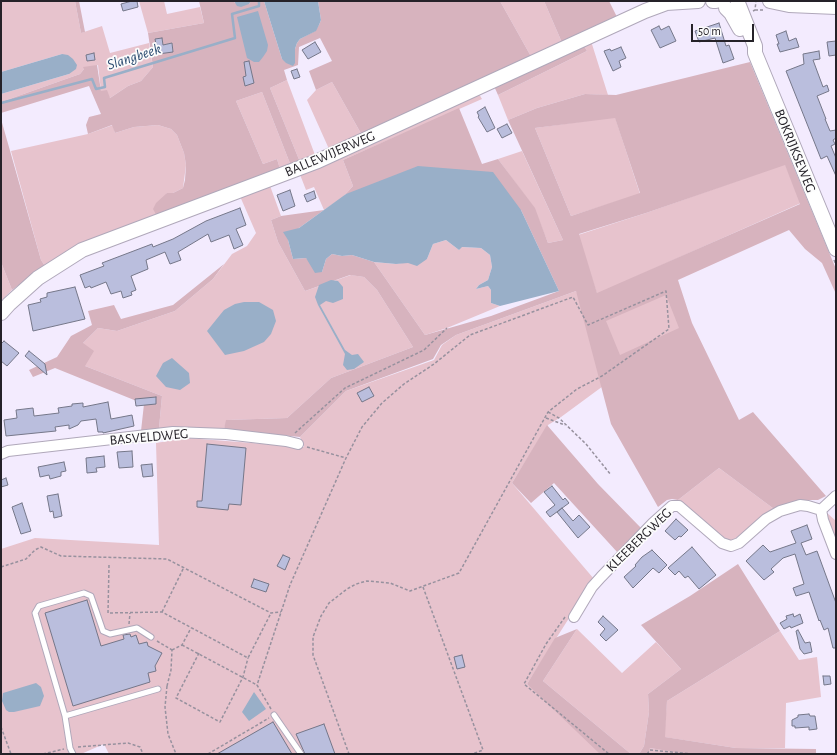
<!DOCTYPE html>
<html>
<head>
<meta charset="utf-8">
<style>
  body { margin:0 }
  #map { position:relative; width:837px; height:755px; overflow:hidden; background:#f3ebfe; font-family:"Alegreya Sans",sans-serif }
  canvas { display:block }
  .frame { position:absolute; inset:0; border:2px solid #252229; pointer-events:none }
  .scale { position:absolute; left:691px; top:24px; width:63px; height:18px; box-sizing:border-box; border:2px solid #252229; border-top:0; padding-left:5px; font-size:12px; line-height:14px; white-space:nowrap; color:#252229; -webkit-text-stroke:3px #fcfcfc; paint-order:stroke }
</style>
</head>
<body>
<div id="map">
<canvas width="837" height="755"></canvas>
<div class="frame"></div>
<div class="scale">50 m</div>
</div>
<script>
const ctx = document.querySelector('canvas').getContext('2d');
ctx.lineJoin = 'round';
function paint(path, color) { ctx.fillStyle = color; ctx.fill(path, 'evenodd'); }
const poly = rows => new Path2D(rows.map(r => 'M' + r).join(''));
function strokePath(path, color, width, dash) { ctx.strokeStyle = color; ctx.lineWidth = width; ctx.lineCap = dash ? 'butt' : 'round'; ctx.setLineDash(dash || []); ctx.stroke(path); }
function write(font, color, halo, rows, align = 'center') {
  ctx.font = font + ' "Alegreya Sans",sans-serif'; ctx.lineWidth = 3.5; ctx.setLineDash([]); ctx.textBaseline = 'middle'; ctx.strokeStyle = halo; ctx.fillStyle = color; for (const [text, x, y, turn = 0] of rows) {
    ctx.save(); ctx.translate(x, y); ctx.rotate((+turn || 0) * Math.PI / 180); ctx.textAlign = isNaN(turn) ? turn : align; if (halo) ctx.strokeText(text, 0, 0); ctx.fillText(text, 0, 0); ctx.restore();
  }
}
const green = poly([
  [1,1,75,1,81,33,102,26,110,53,149,43,153,67,141,81,128,86,110,98,101,91,98,65,84,69,80,74,1,102,1,94,69,74,62,54,1,72],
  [139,1,164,1,167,14,200,7,204,23,148,33],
  [500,1,544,1,563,45,533,60],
  [591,41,608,95,585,94,537,108,508,120,498,95,587,51,583,44],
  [287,80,315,155,313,157,300,162,270,88],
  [332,82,363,137,329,149,307,100,316,90],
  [262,92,291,166,280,169,277,159,263,164,236,101],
  [479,94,482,99,343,160,353,186,342,198,324,210,314,187,306,190,299,172],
  [615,117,640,194,571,216,535,128],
  [113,125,115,133,134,127,158,125,171,129,177,135,184,153,186,165,183,188,173,193,167,193,158,218,45,266,41,260,11,151,88,134],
  [522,151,563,240,548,243,534,208,498,159],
  [785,164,801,203,597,294,578,235,646,213],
  [269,183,281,216,271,220,278,242,305,291,351,275,364,277,377,290,413,347,331,378,287,418,227,420,224,429,159,428,162,396,85,366,83,343,98,328,117,331,175,311,213,279,232,254,247,246,256,233,239,194],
  [446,240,459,250,461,247,481,248,490,255,492,267,488,280,479,285,476,289,488,286,491,290,491,303,500,306,447,328,425,335,374,262,396,264,427,259,433,244],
  [1,262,12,290,1,301],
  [669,275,682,328,561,417,548,425,512,483,594,579,527,684,616,754,109,754,104,744,81,754,3,754,1,750,1,549,35,538,159,545,156,443,187,438,304,447,300,437,346,391,434,360,442,345,456,335,576,291,588,313],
  [719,468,774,509,733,540,729,540,721,536,694,512,678,500],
  [826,512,836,521,836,544,825,518],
  [577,629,622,673,656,642,681,669,648,694,649,712,644,746,639,754,631,754,543,681],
  [780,631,799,660,817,657,821,697,786,703,785,748,736,748,664,737,667,701],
  [650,748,694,754,644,754]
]);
const forest = poly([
  [75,1,79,1,85,32,81,33],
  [199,1,234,1,235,3,249,4,251,1,264,1,282,59,295,63,295,49,297,43,300,39,315,31,319,25,321,20,318,1,500,1,533,60,363,137,332,82,316,90,309,71,332,61,320,38,299,47,298,65,284,70,287,80,270,88,300,162,291,166,262,92,236,101,263,164,277,159,280,169,158,218,153,209,156,203,167,193,173,193,183,188,185,180,186,165,184,153,177,135,171,129,158,125,134,127,115,133,112,125,88,134,86,125,89,117,101,114,89,86,1,113,1,102,80,74,84,69,83,67,97,65,101,91,107,90,110,98,128,86,141,81,153,67,148,33,204,23],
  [172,43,173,51,158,54,157,47],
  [544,1,609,1,617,17,563,45],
  [583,44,587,51,498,95,494,86],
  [750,62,836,269,836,294,822,263,805,249,789,230,678,280,692,323,739,420,753,412,826,496,818,500,798,500,774,509,719,468,678,500,672,499,667,500,658,507,611,424,576,291,456,335,441,345,433,359,346,391,300,437,224,429,226,420,287,418,331,378,413,347,377,290,364,277,350,275,305,291,278,242,271,220,281,216,324,210,299,228,288,240,293,259,306,258,322,272,326,259,332,254,342,256,352,255,374,262,425,335,491,316,559,291,521,210,346,194,342,198,353,186,343,160,459,108,482,164,498,159,535,208,548,243,563,240,508,120,537,108,585,94,616,95],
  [615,118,640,193,571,216,535,128],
  [785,165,800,204,597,293,579,234,646,213],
  [666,295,679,328,620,355,606,321],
  [1,119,41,260,45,266,12,290,1,262],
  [224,264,213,279,175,311,117,331,98,328,83,343,94,351,85,366,162,396,159,428,141,431,144,404,55,368,33,377,29,370,57,357,71,336,92,325,88,311,114,305,121,319,173,305],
  [547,425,598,484,641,528,618,553,554,483,531,503,512,483],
  [738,564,780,631,667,701,665,737,736,748,816,749,816,754,686,754,650,748,648,754,639,754,644,746,649,712,648,694,681,669,641,625,690,596],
  [577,629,543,681,631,754,600,754,527,684,555,638]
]);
const water = poly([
  [234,1,251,1,249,4,241,7,237,6],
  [264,1,318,1,321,20,319,25,316,31,300,39,297,43,295,49,295,63,293,66,286,63,282,59],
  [258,11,268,45,267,51,263,57,259,62,254,62,247,58,237,17],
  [62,54,68,55,73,59,77,65,76,69,69,74,1,94,1,72],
  [418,166,493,172,521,210,559,291,500,306,491,303,491,290,488,286,476,289,479,285,488,280,492,267,490,255,481,248,462,247,459,250,446,240,433,244,427,259,417,266,408,263,396,264,374,262,352,255,342,256,332,254,326,259,322,272,315,273,306,258,293,259,288,240,283,232,299,228,346,194],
  [331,280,338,281,343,287,343,299,333,303,326,301,320,305,345,350,352,355,358,354,364,362,354,369,347,370,343,365,345,354,318,305,315,297,319,285],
  [244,302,259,302,273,310,276,321,271,334,264,342,244,351,225,355,207,331,224,310,235,304],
  [172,358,189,373,190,383,180,390,166,387,156,376,163,363],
  [36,683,41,687,44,696,40,706,14,712,9,712,6,710,2,701,3,693],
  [254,692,266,709,249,721,242,712]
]);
const stream = poly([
  [1,103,92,79,96,89,105,87,104,78,235,38,232,14,259,6,259,1]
]);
const building = poly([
  [132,1,137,1,138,7,123,11,121,4,132,1],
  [719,23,726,46,729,45,734,59,723,63,715,38,699,42,695,31,719,23],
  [659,26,661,30,669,26,676,41,660,48,651,30,659,26],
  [786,31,789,41,796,38,799,47,780,52,777,44,779,44,776,35,786,31],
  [162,38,163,45,172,43,173,52,158,54,155,39,162,38],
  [836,41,836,55,829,56,827,42,836,41],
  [315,42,321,52,308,59,302,50,315,42],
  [621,47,626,58,619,61,621,67,613,71,604,51,610,49,611,51,621,47],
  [819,51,820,59,813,60,823,87,827,85,829,91,817,96,826,119,825,119,830,131,836,130,836,138,833,140,835,144,831,146,836,158,836,176,827,156,821,159,786,71,804,64,803,54,819,51],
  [94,53,95,60,87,61,86,55,94,53],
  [249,61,254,83,245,86,243,77,246,76,244,62,249,61],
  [297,69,300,77,294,79,291,71,297,69],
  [485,107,495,128,487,132,478,117,479,116,477,112,485,107],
  [507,124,512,133,502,138,497,129,507,124],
  [290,190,295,206,283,211,277,195,290,190],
  [314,191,316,198,307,202,304,195,314,191],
  [240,208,246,225,236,229,243,245,234,249,229,235,211,242,208,234,178,252,181,260,170,264,165,252,146,260,148,269,131,276,136,290,131,292,132,295,123,298,121,291,111,294,106,282,91,288,90,286,85,288,80,275,104,266,102,263,152,244,153,247,173,239,206,221,240,208],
  [75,287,85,319,33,331,28,305,41,302,40,299,47,297,47,293,75,287],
  [4,341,19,353,7,366,1,361,1,344,4,341],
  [29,351,45,364,47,375,25,356,29,351],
  [369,387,374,396,362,402,357,393,369,387],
  [156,397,156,404,136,406,135,399,156,397],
  [108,402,111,419,132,415,134,426,103,433,103,432,98,432,96,419,81,421,78,425,69,429,69,425,55,427,56,431,6,436,4,420,17,418,16,410,33,408,34,416,59,413,58,408,72,406,72,404,83,403,83,407,108,402],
  [207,444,246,448,241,505,229,504,228,510,197,507,197,501,202,501,207,444],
  [132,451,133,467,119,468,117,452,132,451],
  [104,456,105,467,96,468,97,472,87,473,86,458,104,456],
  [64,462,66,471,61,472,61,476,50,479,49,475,40,477,38,467,64,462],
  [152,464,153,476,143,477,141,465,152,464],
  [6,478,8,485,1,487,1,480,6,478],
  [552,486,563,500,565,498,569,503,550,517,546,512,555,505,544,492,552,486],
  [58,494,62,516,54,518,53,511,50,512,47,496,58,494],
  [22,503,31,531,21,534,12,507,22,503],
  [562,508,573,521,579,515,590,527,578,538,557,512,562,508],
  [676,519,688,530,681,537,679,536,675,540,665,531,676,519],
  [807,525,812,539,801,543,806,555,817,551,836,603,836,648,833,648,828,628,824,630,820,620,819,621,809,592,796,596,793,588,804,584,795,554,783,558,771,569,774,572,764,580,746,561,763,545,770,552,796,543,791,531,807,525],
  [692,547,716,575,699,589,688,576,685,578,679,571,675,575,668,568,692,547],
  [652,550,667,565,659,573,653,568,633,588,624,577,636,566,635,565,642,557,652,550],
  [283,555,290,558,285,570,277,566,283,555],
  [254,579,269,584,266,592,251,587,254,579],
  [87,600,101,646,124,639,123,635,130,634,131,637,136,635,139,644,147,642,148,646,162,653,155,666,156,671,148,673,150,682,73,706,45,613,87,600],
  [793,614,794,617,800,614,803,623,791,628,790,626,784,629,780,623,787,619,786,616,793,614],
  [603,616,618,630,606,641,600,635,605,629,598,622,603,616],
  [798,630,805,643,810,642,812,652,804,654,800,649,796,631,798,630],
  [462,655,465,667,457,669,454,657,462,655],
  [823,676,830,676,831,684,824,685,823,676],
  [809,714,810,716,815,716,817,729,809,730,809,727,795,728,795,726,792,726,792,720,798,717,798,715,809,714],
  [273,722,292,754,217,754,273,722],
  [324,724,335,754,305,754,296,734,324,724]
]);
const path = poly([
  [755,10,763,10],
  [753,11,755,10,756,1],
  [834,260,836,265],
  [548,412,559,418,586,444,611,475],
  [546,418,565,425],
  [295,433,345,388,424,350,447,328],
  [307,447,346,458],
  [109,565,108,613,162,612,248,658,271,613],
  [1,567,26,559,35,550,41,547,61,556,167,559,271,613,281,612],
  [423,587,483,750,472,754],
  [162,612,184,567],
  [565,617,546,644,524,684,609,754],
  [129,624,130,613],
  [157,641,172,650],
  [182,645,257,685],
  [172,650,182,645,191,628],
  [199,653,176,698,220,722,243,677,248,658],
  [167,686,165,707,168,734,176,754],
  [167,686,171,670,172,650],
  [271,709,257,685,290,585,346,458,362,427,382,403,404,384,434,364,470,335,573,297,588,325,666,291,669,329,602,376,577,389,548,412,459,573,410,591,390,583,367,581,356,584,347,589,329,603,321,616,313,637,313,655,349,754],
  [1,727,11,754],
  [78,747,128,743,140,747,143,754],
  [43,754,64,749],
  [208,754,269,718],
  [647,754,650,750,693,754]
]);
const lane = poly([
  [274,715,301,754],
  [65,716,158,689],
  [73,754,70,748,65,716,35,613,39,606,84,593,91,596,103,631,110,634,137,628,151,637]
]);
const street = poly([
  [1,454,8,451,173,432,226,434,286,441,298,444],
  [821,510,823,520,836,554],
  [574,617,592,587,601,577,653,523,672,506,679,506,722,543,731,546,739,543,766,519,780,511,800,505,808,506,821,510,836,496]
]);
const secondary = poly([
  [713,1,716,1],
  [770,1,789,5,836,7],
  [666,3,698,1],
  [738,3,755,46,755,53,836,249],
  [726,8,731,13,740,29],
  [1,313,9,304,38,278,82,250,318,161,645,11,672,1]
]);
const streetNames = [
  ["BOKRIJKSEWEG",795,151,68],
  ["BALLEWIJERWEG",330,154,-23],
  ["BASVELDWEG",149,437,-5],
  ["KLEEBERGWEG",639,540,-44]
];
const waterNames = [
  ["Slangbeek",134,57,-18]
];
paint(green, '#e7c3cd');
paint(forest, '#d7b3be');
paint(water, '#99afc8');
strokePath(stream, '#99afc8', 2.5);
paint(building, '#babedd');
strokePath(building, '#757789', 1);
strokePath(lane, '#b0a8ba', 7);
strokePath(street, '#b0a8ba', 12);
strokePath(secondary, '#b0a8ba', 16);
strokePath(path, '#97919e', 1.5, [3, 2]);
strokePath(lane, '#fff', 5);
strokePath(street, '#fff', 10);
strokePath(secondary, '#fff', 14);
write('14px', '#252229', '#fcfcfc', streetNames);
write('italic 15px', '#2c4c71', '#fcfcfc', waterNames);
</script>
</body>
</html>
